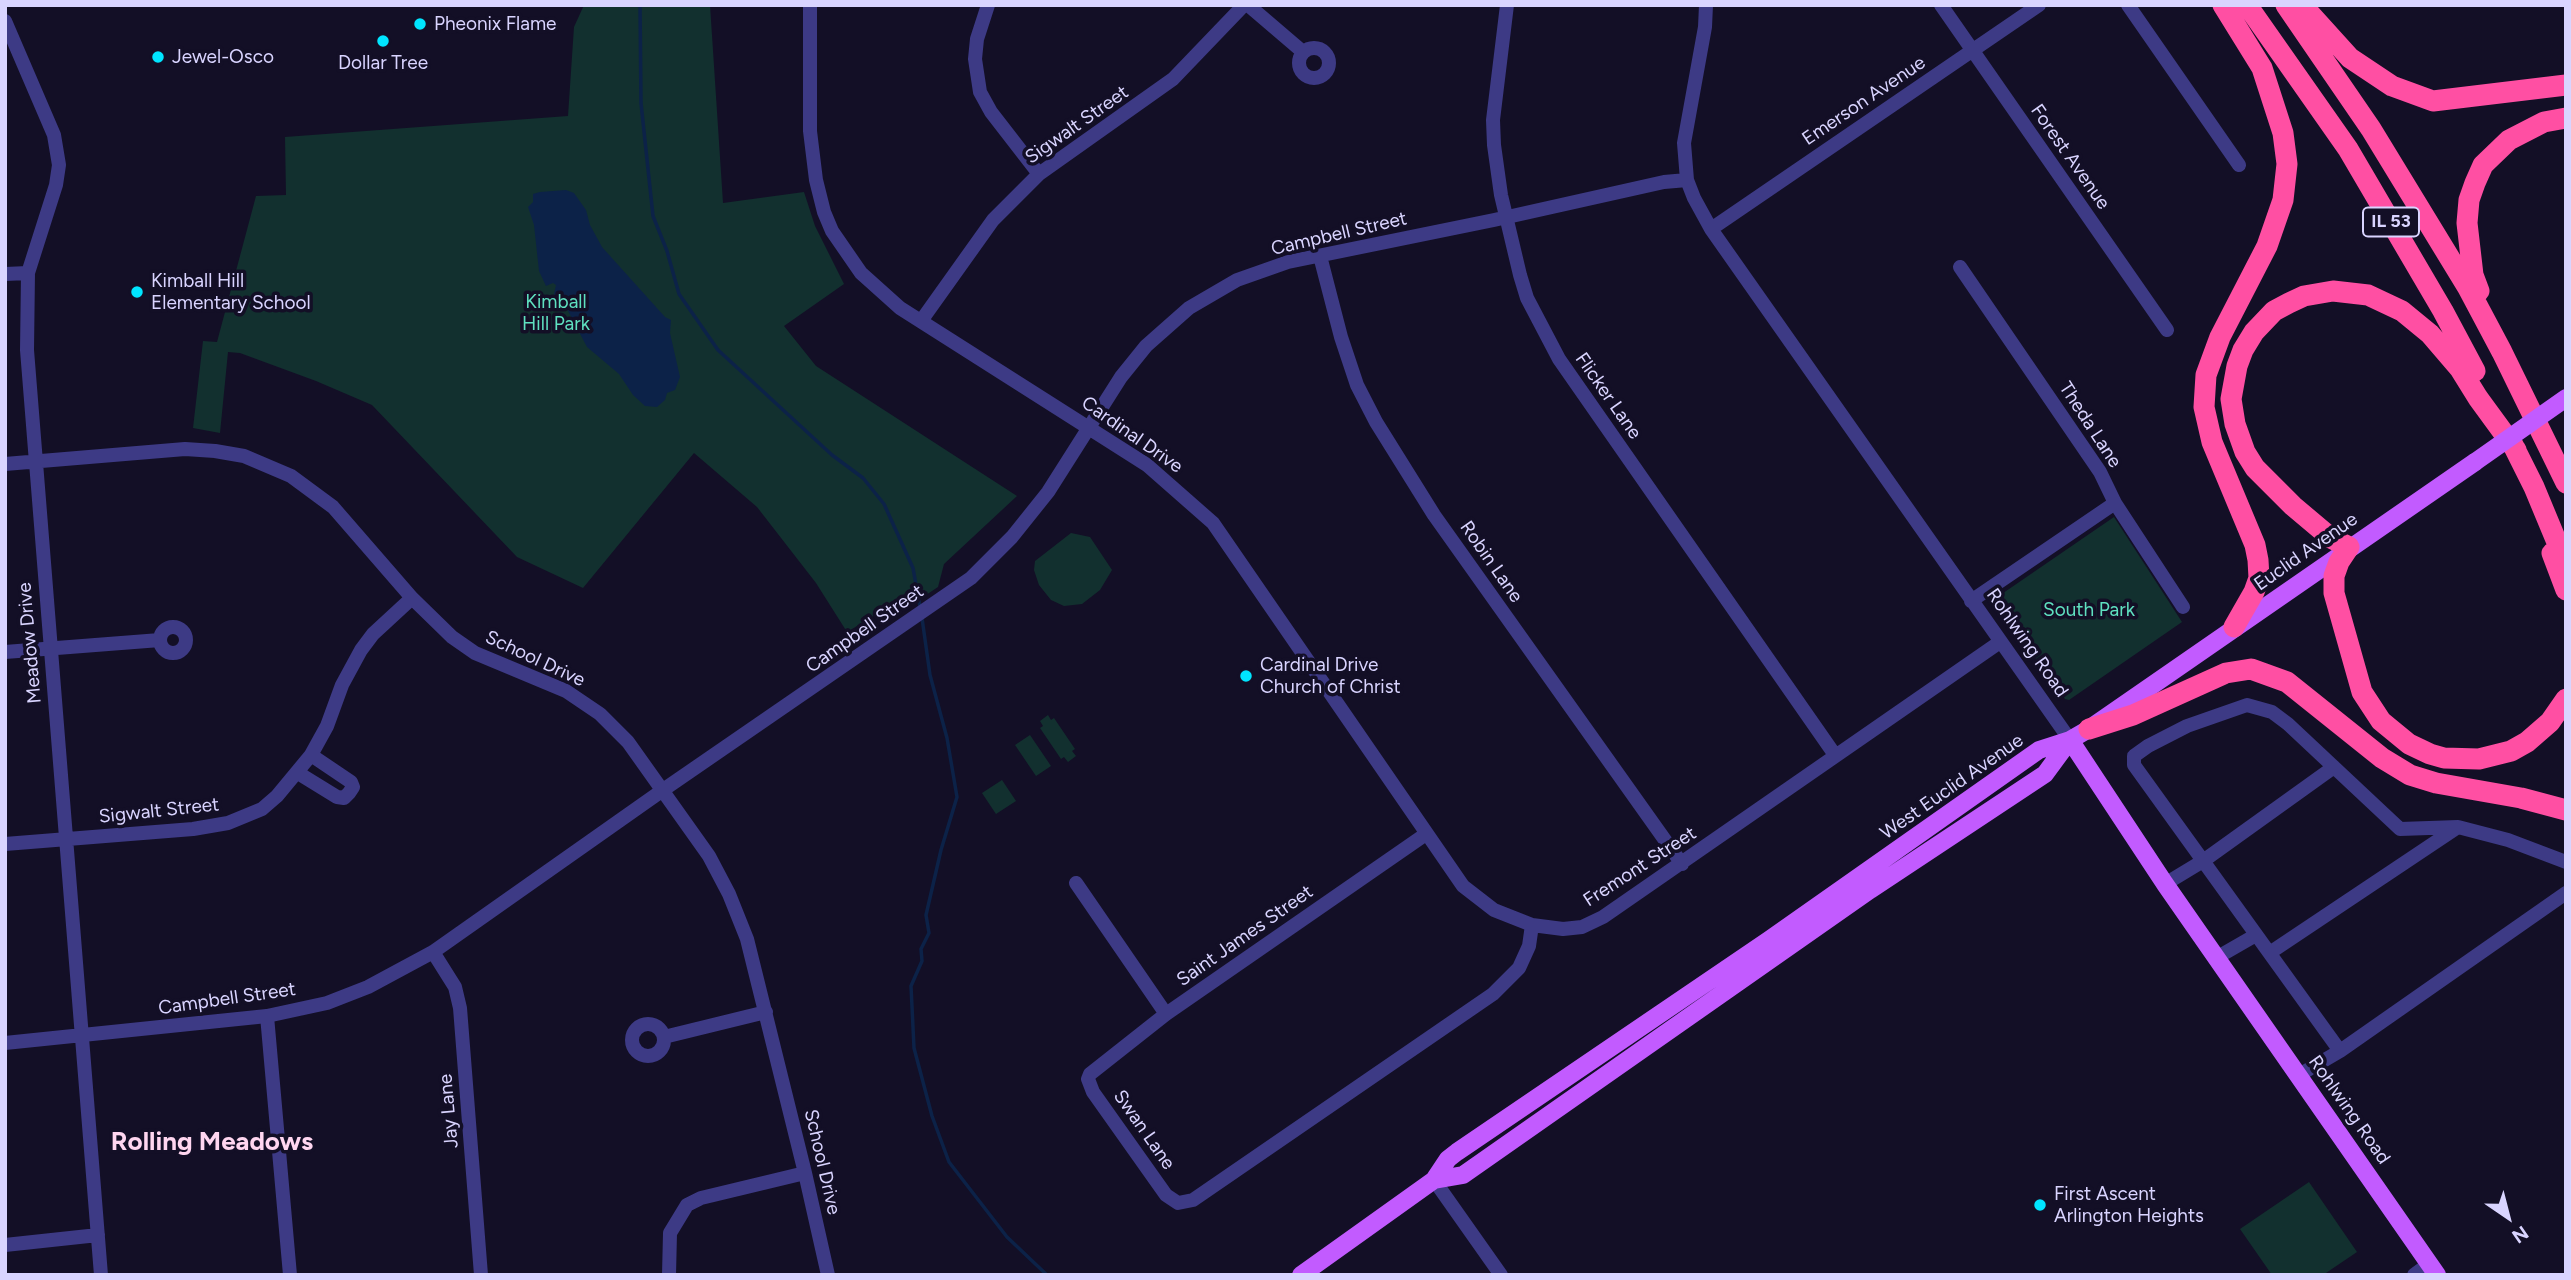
<!DOCTYPE html>
<html>
<head>
<meta charset="utf-8">
<style>
  body { margin:0 }
  #map { position:relative; width:2571px; height:1280px; overflow:hidden; background:#130f26; font-family:Figtree,sans-serif }
  canvas { display:block }
  .frame { position:absolute; inset:0; border:7px solid #d9d4ff; pointer-events:none }
  .north { position:absolute; left:2473px; top:1182px; width:70px; height:70px; -webkit-text-stroke:5px #130f26; paint-order:stroke; rotate:145deg; font-size:19px; font-weight:700; line-height:28px; text-align:center; color:#d9d4ff }
  .north::after { content:''; display:block; margin:auto; width:24px; height:32px; background:#d9d4ff; clip-path:polygon(50% 0,100% 100%,50% 72%,0 100%) }
</style>
</head>
<body>
<div id="map">
<canvas width="2571" height="1280"></canvas>
<div class="frame"></div>
<div class="north">N</div>
</div>
<script>
const ctx = document.querySelector('canvas').getContext('2d');
ctx.lineJoin = 'round';
function paint(path, color) { ctx.fillStyle = color; ctx.fill(path, 'evenodd'); }
const poly = rows => new Path2D(rows.map(r => 'M' + r).join(''));
function strokePath(path, color, width, dash) { ctx.strokeStyle = color; ctx.lineWidth = width; ctx.lineCap = dash ? 'butt' : 'round'; ctx.setLineDash(dash || []); ctx.stroke(path); }
function write(font, color, halo, rows, align = 'center') {
  ctx.font = font + ' Figtree,sans-serif'; ctx.lineWidth = 7; ctx.setLineDash([]); ctx.textBaseline = 'middle'; ctx.strokeStyle = halo; ctx.fillStyle = color; for (const [text, x, y, turn = 0] of rows) {
    ctx.save(); ctx.translate(x, y); ctx.rotate((+turn || 0) * Math.PI / 180); ctx.textAlign = isNaN(turn) ? turn : align; if (halo) ctx.strokeText(text, 0, 0); ctx.fillText(text, 0, 0); ctx.restore();
  }
}
const green = poly([
  [584,5,710,5,723,203,804,192,815,226,844,284,784,326,816,366,1017,496,944,564,938,587,896,615,882,611,847,632,816,583,757,507,694,453,583,588,517,557,372,405,316,381,240,353,228,352,220,433,193,428,203,341,217,342,256,196,286,195,285,137,568,116,574,27],
  [2114,517,2182,622,2069,700,2065,699,1993,600],
  [1071,533,1090,537,1112,570,1100,590,1082,604,1064,606,1051,600,1039,585,1034,570,1035,561],
  [1048,715,1051,720,1054,718,1075,749,1072,751,1076,756,1068,762,1064,757,1061,759,1040,728,1043,726,1040,721],
  [1030,735,1051,766,1036,776,1015,745],
  [1002,780,1016,801,996,814,982,793],
  [2309,1182,2357,1252,2323,1275,2272,1275,2240,1229]
]);
const water = poly([
  [566,190,574,193,586,210,590,225,602,247,665,317,671,320,670,333,680,377,675,390,667,393,665,400,657,407,645,406,633,395,619,374,587,347,567,309,554,294,556,285,553,283,546,286,539,271,534,225,528,207,533,202,533,194,540,192]
]);
const stream = poly([
  [640,5,641,103,653,216,667,251,679,294,718,350,832,455,863,478,884,504,913,568,920,607],
  [922,618,930,675,947,738,957,797,941,850,926,915,929,933,921,949,922,961,911,986,914,1048,932,1116,949,1162,1007,1237,1047,1275]
]);
const minor = poly([
  [810,5,810,131,816,180,824,212,832,231,861,273,900,308,1147,465,1213,523,1463,886,1494,910,1532,925],
  [988,5,977,39,975,59,980,92,991,112,1039,174],
  [1248,5,1303,52],
  [1507,5,1493,120,1494,145,1501,195,1520,275,1527,298,1559,359,1835,755],
  [1706,5,1705,27,1684,143,1687,180,1694,198,1711,229,2070,740],
  [1941,5,2167,330],
  [2128,5,2239,165],
  [5,21,54,135,59,165,56,185,28,273,27,350,101,1275],
  '1299 63a15 15 0 1 1 30 0a15 15 0 1 1-30 0Z',
  [1711,229,2039,5],
  [1320,256,1341,337,1357,385,1376,422,1434,515,1682,864],
  [1960,267,2100,472,2115,503,2183,607],
  [5,274,28,273],
  [921,321,993,220,1039,174,1173,79,1244,5],
  [5,464,185,449,215,451,244,456,291,476,333,507,412,598,452,637,475,653,566,691,600,714,628,742,709,856,729,894,747,939,805,1173,828,1275],
  [1971,601,2115,503],
  '160 640a13 13 0 1 1 26 0a13 13 0 1 1-26 0Z',
  [5,652,160,640],
  [298,773,337,797,344,798,349,793,353,787,351,782,311,755],
  [1426,834,1166,1014,1090,1074,1088,1079,1093,1092,1166,1195,1178,1203,1193,1200,1493,994,1519,968,1529,946,1532,925,1563,929,1582,927,1603,917,2000,642],
  [5,844,193,829,228,823,262,809,277,796,311,755,327,726,342,685,361,650,373,634,412,598],
  [1076,883,1166,1014],
  [2165,884,2203,861,2334,767],
  [433,952,455,987,460,1008,481,1275],
  [2271,952,2458,827,2508,840,2566,862],
  [2216,958,2256,935],
  [267,1016,290,1275],
  '632 1040a16 16 0 1 1 32 0a16 16 0 1 1-32 0Z',
  [664,1037,766,1012],
  [5,1043,267,1016,327,1003,368,987,433,952,663,790,971,578,1012,537,1048,492,1121,377,1146,346,1189,308,1237,280,1288,262,1494,220,1664,182,1687,180],
  [2340,1051,2134,765,2134,756,2148,746,2187,726,2247,705,2272,712,2288,724,2400,829,2458,827],
  [2299,1075,2340,1051,2566,893],
  [1434,1180,1501,1275],
  [5,1245,98,1235],
  [669,1275,670,1233,687,1205,701,1198,805,1173],
  [2414,1275,2429,1264]
]);
const major = poly([
  [2070,740,2165,884,2437,1275],
  [1434,1180,1463,1175,1870,890,2045,774,2070,740],
  [1301,1275,1434,1180,1448,1159,1457,1152,1769,940,2039,750,2070,740,2089,729,2475,462]
]);
const highway = poly([
  [2223,5,2262,68,2283,133,2287,164,2283,200,2267,246,2220,337,2206,375,2204,407,2212,442,2255,545,2258,560,2259,578,2254,592,2234,627],
  [2247,5,2348,149,2443,311,2475,371],
  [2286,5,2371,129,2468,288,2502,352,2566,483],
  [2302,5,2350,58,2392,86,2433,101,2566,85],
  [2479,291,2473,275,2467,223,2469,200,2475,183,2483,165,2509,140,2544,122,2566,118],
  [2509,437,2534,487,2566,564],
  [2516,450,2478,398,2460,369,2430,334,2402,311,2368,295,2333,291,2304,296,2289,303,2274,311,2254,332,2243,350,2237,366,2231,399,2235,424,2245,452,2255,468,2293,506,2331,538,2349,547,2339,562,2334,576,2334,593,2362,692,2381,721,2409,744,2430,754,2444,758,2479,759,2511,751,2527,742,2550,722,2566,699],
  [2552,553,2566,590],
  [2089,729,2133,715,2226,673,2251,669,2287,682,2382,758,2410,775,2436,783,2521,798,2566,810]
]);
const majorBridge = poly([
  [2475,462,2566,398]
]);
const markers = [
  [420,24,7,"#00e5ff"],
  [383,41,7,"#00e5ff"],
  [158,57,7,"#00e5ff"],
  [137,292,7,"#00e5ff"],
  [1246,676,7,"#00e5ff"],
  [2040,1205,7,"#00e5ff"]
];
const shields = [
  [2391,222,56]
];
const shieldNames = [
  ["IL 53",2391,222]
];
const poiNames = [
  ["Pheonix Flame",434,24],
  ["Jewel-Osco",172,57],
  ["Dollar Tree",383,63,"center"],
  ["Kimball Hill",151,281],
  ["Elementary School",151,303],
  ["Cardinal Drive",1260,665],
  ["Church of Christ",1260,687],
  ["First Ascent",2054,1194],
  ["Arlington Heights",2054,1216]
];
const streetNames = [
  ["Emerson Avenue",1864,101,-34],
  ["Sigwalt Street",1077,125,-35],
  ["Forest Avenue",2070,157,55],
  ["Campbell Street",1339,234,-13],
  ["Flicker Lane",1608,396,55],
  ["Theda Lane",2090,425,57],
  ["Cardinal Drive",1132,435,35],
  ["Euclid Avenue",2306,552,-35],
  ["Robin Lane",1491,562,55],
  ["Campbell Street",865,629,-35],
  ["Meadow Drive",30,643,-95],
  ["Rohlwing Road",2027,643,55],
  ["School Drive",535,659,25],
  ["West Euclid Avenue",1952,787,-35],
  ["Sigwalt Street",159,811,-6],
  ["Fremont Street",1640,867,-33],
  ["Saint James Street",1245,936,-35],
  ["Campbell Street",227,999,-8],
  ["Rohlwing Road",2349,1110,55],
  ["Jay Lane",449,1111,-95],
  ["Swan Lane",1144,1130,55],
  ["School Drive",822,1162,77]
];
const parkNames = [
  ["Kimball",556,302],
  ["Hill Park",556,324],
  ["South Park",2089,610]
];
const districtNames = [
  ["Rolling Meadows",212,1142]
];
paint(green, '#12302f');
paint(water, '#0c2248');
strokePath(stream, '#0c2248', 3.5);
strokePath(minor, '#3d3a85', 14);
strokePath(major, '#c25bff', 18);
strokePath(highway, '#ff4fa3', 21);
strokePath(majorBridge, '#c25bff', 18);
for (const [x, y, r, color] of markers) { const dot = new Path2D(); dot.arc(x, y, r, 0, 2 * Math.PI); ctx.fillStyle = color; ctx.fill(dot); strokePath(dot, '#130f26', 2.5); }
for (const [x, y, w] of shields) { const box = new Path2D(); box.roundRect(x - w / 2, y - 14.5, w, 29, 5); ctx.fillStyle = '#130f26'; ctx.fill(box); strokePath(box, '#d9d4ff', 2); }
write('bold 18px', '#d9d4ff', null, shieldNames);
write('19px', '#d9d4ff', '#130f26', poiNames, 'left');
write('19px', '#d9d4ff', '#130f26', streetNames);
write('19px', '#5fe0c0', '#130f26', parkNames);
write('bold 26px', '#ffd6f0', '#130f26', districtNames);
</script>
</body>
</html>
